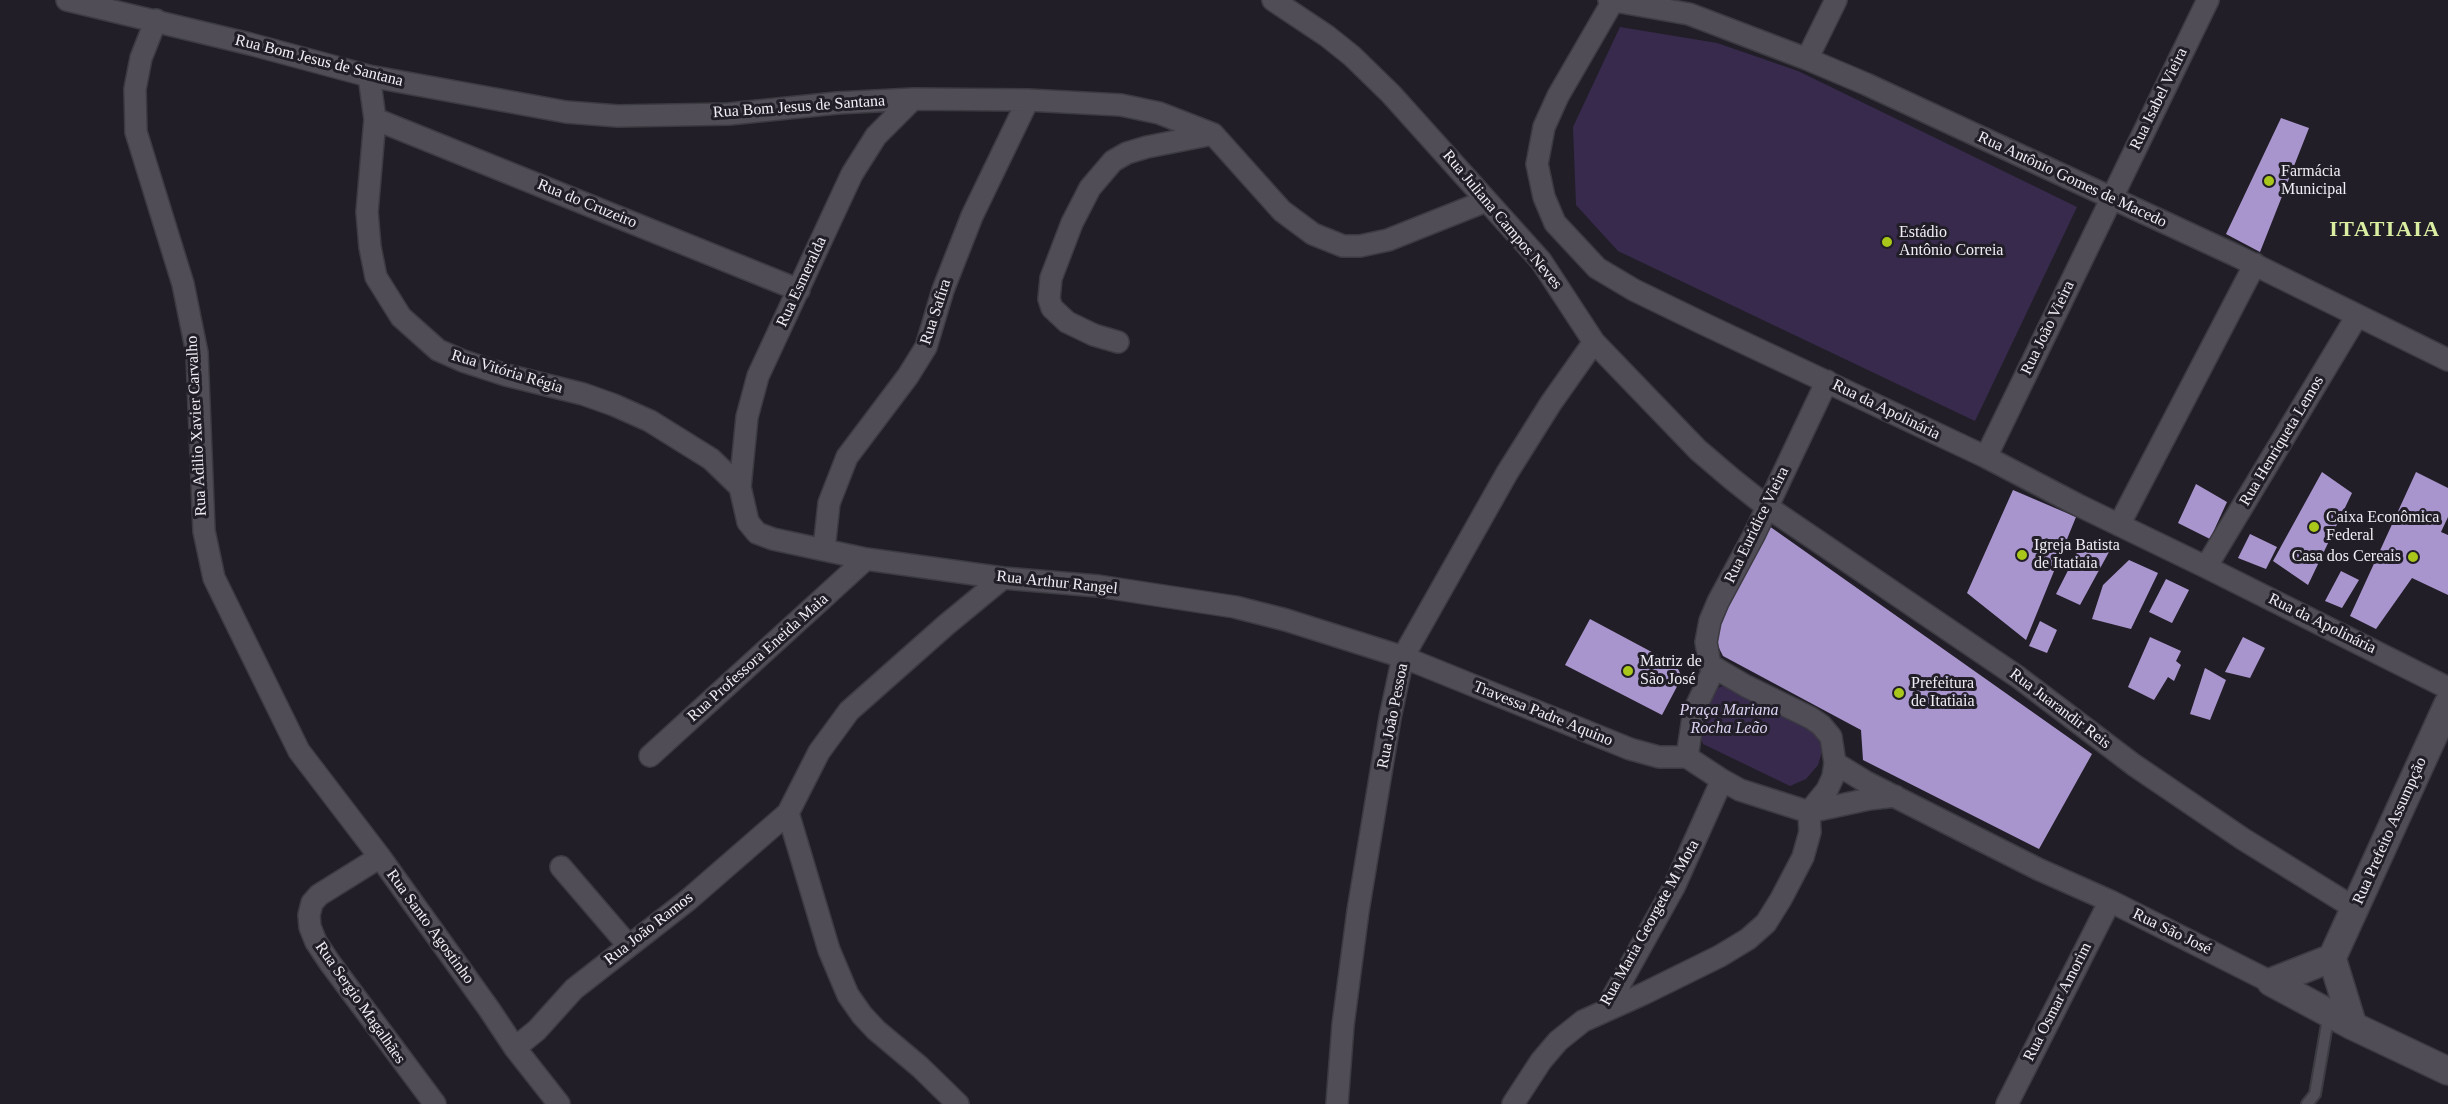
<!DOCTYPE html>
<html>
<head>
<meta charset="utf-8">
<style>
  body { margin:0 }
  canvas { display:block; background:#211e27 }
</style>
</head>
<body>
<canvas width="2448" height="1104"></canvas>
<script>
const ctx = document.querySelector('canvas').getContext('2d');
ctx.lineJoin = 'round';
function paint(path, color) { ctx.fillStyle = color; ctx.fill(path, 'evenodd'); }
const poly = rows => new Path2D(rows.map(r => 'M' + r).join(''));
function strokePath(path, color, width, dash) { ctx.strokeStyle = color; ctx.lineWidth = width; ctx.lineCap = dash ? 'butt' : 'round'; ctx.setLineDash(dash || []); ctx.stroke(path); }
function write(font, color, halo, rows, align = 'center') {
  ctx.font = font + ' Georgia,serif'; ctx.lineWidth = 6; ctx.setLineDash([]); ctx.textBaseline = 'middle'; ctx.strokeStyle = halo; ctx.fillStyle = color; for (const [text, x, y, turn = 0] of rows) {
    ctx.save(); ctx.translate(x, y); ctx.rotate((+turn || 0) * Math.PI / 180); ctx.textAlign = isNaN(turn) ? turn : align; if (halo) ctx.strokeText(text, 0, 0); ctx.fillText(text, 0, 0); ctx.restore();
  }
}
const green = poly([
  [1620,27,1717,43,1798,71,2077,207,1975,421,1618,251,1576,205,1573,127],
  [1730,684,1818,730,1824,745,1818,765,1806,779,1790,786,1703,744,1696,725,1710,690]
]);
const building = poly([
  [2281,118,2309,128,2260,252,2226,234],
  [2322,472,2352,493,2308,585,2273,561],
  [2416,472,2448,488,2448,517,2441,532,2448,535,2448,595,2412,578,2376,629,2350,616],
  [2196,484,2227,502,2210,539,2178,523],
  [2013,490,2076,517,2026,640,1967,593],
  [1762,521,2092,754,2039,849,1863,760,1861,730,1723,656,1714,638],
  [2250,534,2277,547,2266,569,2238,558],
  [2083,541,2109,552,2080,605,2056,594],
  [2129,560,2158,573,2131,629,2092,619,2103,585],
  [2341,571,2359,580,2342,608,2325,601],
  [2166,579,2189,590,2172,623,2149,612],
  [1590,619,1676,665,1682,677,1662,715,1565,665],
  [2040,621,2057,630,2047,653,2029,646],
  [2150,637,2181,651,2176,661,2181,665,2174,681,2168,677,2154,700,2128,687],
  [2243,637,2265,648,2250,678,2225,672],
  [2205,668,2226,680,2210,720,2190,714]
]);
const service = poly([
  [2307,1104,2315,1094,2329,1013]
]);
const minor = poly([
  [67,0,250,44,369,76,566,112,618,116,729,114,837,103,913,99,1028,100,1121,105,1159,113,1213,134,1282,211,1313,234,1343,246,1360,246,1388,240,1486,201],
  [1273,0,1327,36,1352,56,1391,94,1541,261,1594,342,1698,450,1732,479,1766,506,2018,677,2134,765,2243,839,2356,909],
  [1609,0,1689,14,1807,59,1866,84,2237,256,2448,360],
  [1613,1,1558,96,1544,127,1537,164,1544,197,1555,223,1597,268,1634,290,1702,323,1986,457,2078,505,2206,567,2448,688],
  [156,20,141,58,135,89,136,132,183,284,197,353,204,531,214,578,299,751,380,857,489,1009,515,1048,559,1104],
  [1807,59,1836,0],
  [369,76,375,119,367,212,370,247,376,277,401,317,438,350,463,361,506,375,583,394,614,405,650,421,711,459,740,487],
  [913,99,876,136,852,174,758,376,747,417,740,487,748,522,757,533,773,539,866,559,1003,578,1098,586,1235,607,1286,620,1403,657,1630,749,1659,757,1687,757],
  [375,119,799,290],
  [1118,342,1094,335,1067,322,1052,308,1049,299,1051,278,1072,223,1090,188,1113,161,1127,153,1147,147,1213,134],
  [1986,457,2208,0],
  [2119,525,2255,264],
  [824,549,829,503,847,457,908,376,926,347,943,290,972,216,1028,100],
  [2206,567,2357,316],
  [1717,669,1712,673,1694,711,1687,757,1722,780,1740,790,1809,812,1827,790,1833,777,1835,763,1831,737,1821,725,1811,718,1746,686,1710,665,1706,642,1710,621,1718,602,1754,535,1827,381],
  [650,756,866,559],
  [1835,763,1866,782,2038,869,2110,901,2271,982],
  [788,813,829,950,848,995,862,1015,876,1030,920,1067,958,1104],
  [380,857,319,895,312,903,309,915,310,927,316,942,330,963,435,1104],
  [561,867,628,945],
  [1606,1009,1674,887,1722,780],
  [515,1048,537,1030,574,989,688,900,788,813,819,752,849,711,946,625,1003,578],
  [1337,1104,1343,1025,1358,911,1390,718,1403,657,1507,473,1551,403,1594,342],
  [1513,1104,1541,1061,1558,1041,1583,1021,1643,994,1720,956,1748,939,1766,923,1781,899,1803,857,1810,832,1809,812,1869,799,1895,796],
  [2007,1104,2110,901]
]);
const tertiary = poly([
  [2271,982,2353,1026,2448,1071],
  [2271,982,2332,958],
  [2353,1026,2332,958,2448,704]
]);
const markers = [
  [2269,181,6,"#a9c71a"],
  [1887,242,6,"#a9c71a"],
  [2314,527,6,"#a9c71a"],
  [2022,555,6,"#a9c71a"],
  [2413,557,6,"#a9c71a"],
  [1628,671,6,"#a9c71a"],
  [1899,693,6,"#a9c71a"]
];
const streetNames = [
  ["Rua Bom Jesus de Santana",319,61,14],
  ["Rua Isabel Vieira",2159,99,-64],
  ["Rua Bom Jesus de Santana",799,107,-4],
  ["Rua Antônio Gomes de Macedo",2072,180,25],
  ["Rua do Cruzeiro",587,204,22],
  ["Rua Juliana Campos Neves",1502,220,50],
  ["Rua Esmeralda",802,282,-65],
  ["Rua Safira",936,312,-72],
  ["Rua João Vieira",2048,328,-64],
  ["Rua Vitória Régia",507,372,17],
  ["Rua da Apolinária",1886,410,26],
  ["Rua Adilio Xavier Carvalho",197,426,-93],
  ["Rua Henriqueta Lemos",2282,441,-59],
  ["Rua Euridice Vieira",1757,525,-64],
  ["Rua Arthur Rangel",1057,583,6],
  ["Rua da Apolinária",2322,624,26],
  ["Rua Professora Eneida Maia",758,658,-42],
  ["Rua Juarandir Reis",2060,709,37],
  ["Travessa Padre Aquino",1543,714,22],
  ["Rua João Pessoa",1393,716,-79],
  ["Rua Prefeito Assumpção",2390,831,-66],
  ["Rua Maria Georgete M Mota",1650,923,-61],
  ["Rua Santo Agostinho",430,927,54],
  ["Rua João Ramos",649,929,-38],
  ["Rua São José",2172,932,26],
  ["Rua Osmar Amorim",2058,1002,-63],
  ["Rua Sergio Magalhães",360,1003,55]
];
const poiNames = [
  ["Farmácia",2281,172],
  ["Municipal",2281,190],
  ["Estádio",1899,233],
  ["Antônio Correia",1899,251],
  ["Caixa Econômica",2326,518],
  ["Federal",2326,536],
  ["Igreja Batista",2034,546],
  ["de Itatiaia",2034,564],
  ["Casa dos Cereais",2401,557,"right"],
  ["Matriz de",1640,662],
  ["São José",1640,680],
  ["Prefeitura",1911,684],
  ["de Itatiaia",1911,702]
];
const parkNames = [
  ["Praça Mariana",1729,711],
  ["Rocha Leão",1729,729]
];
const districtNames = [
  ["ITATIAIA",2385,230]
];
paint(green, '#372a4d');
paint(building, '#a995ce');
strokePath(service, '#3d3b42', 14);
strokePath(minor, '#3d3b42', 24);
strokePath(tertiary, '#3d3b42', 30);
strokePath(service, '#504d57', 10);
strokePath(minor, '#504d57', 21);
strokePath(tertiary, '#504d57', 27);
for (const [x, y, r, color] of markers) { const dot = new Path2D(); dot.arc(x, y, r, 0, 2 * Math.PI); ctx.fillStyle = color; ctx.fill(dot); strokePath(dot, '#211e27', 2); }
write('16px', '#f0eef4', '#211e27', streetNames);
write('16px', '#f0eef4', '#211e27', poiNames, 'left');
write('italic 16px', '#ddd3f3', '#211e27', parkNames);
ctx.letterSpacing = '1.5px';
write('bold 22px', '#daeea2', '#211e27', districtNames);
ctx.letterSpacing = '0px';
</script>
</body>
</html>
